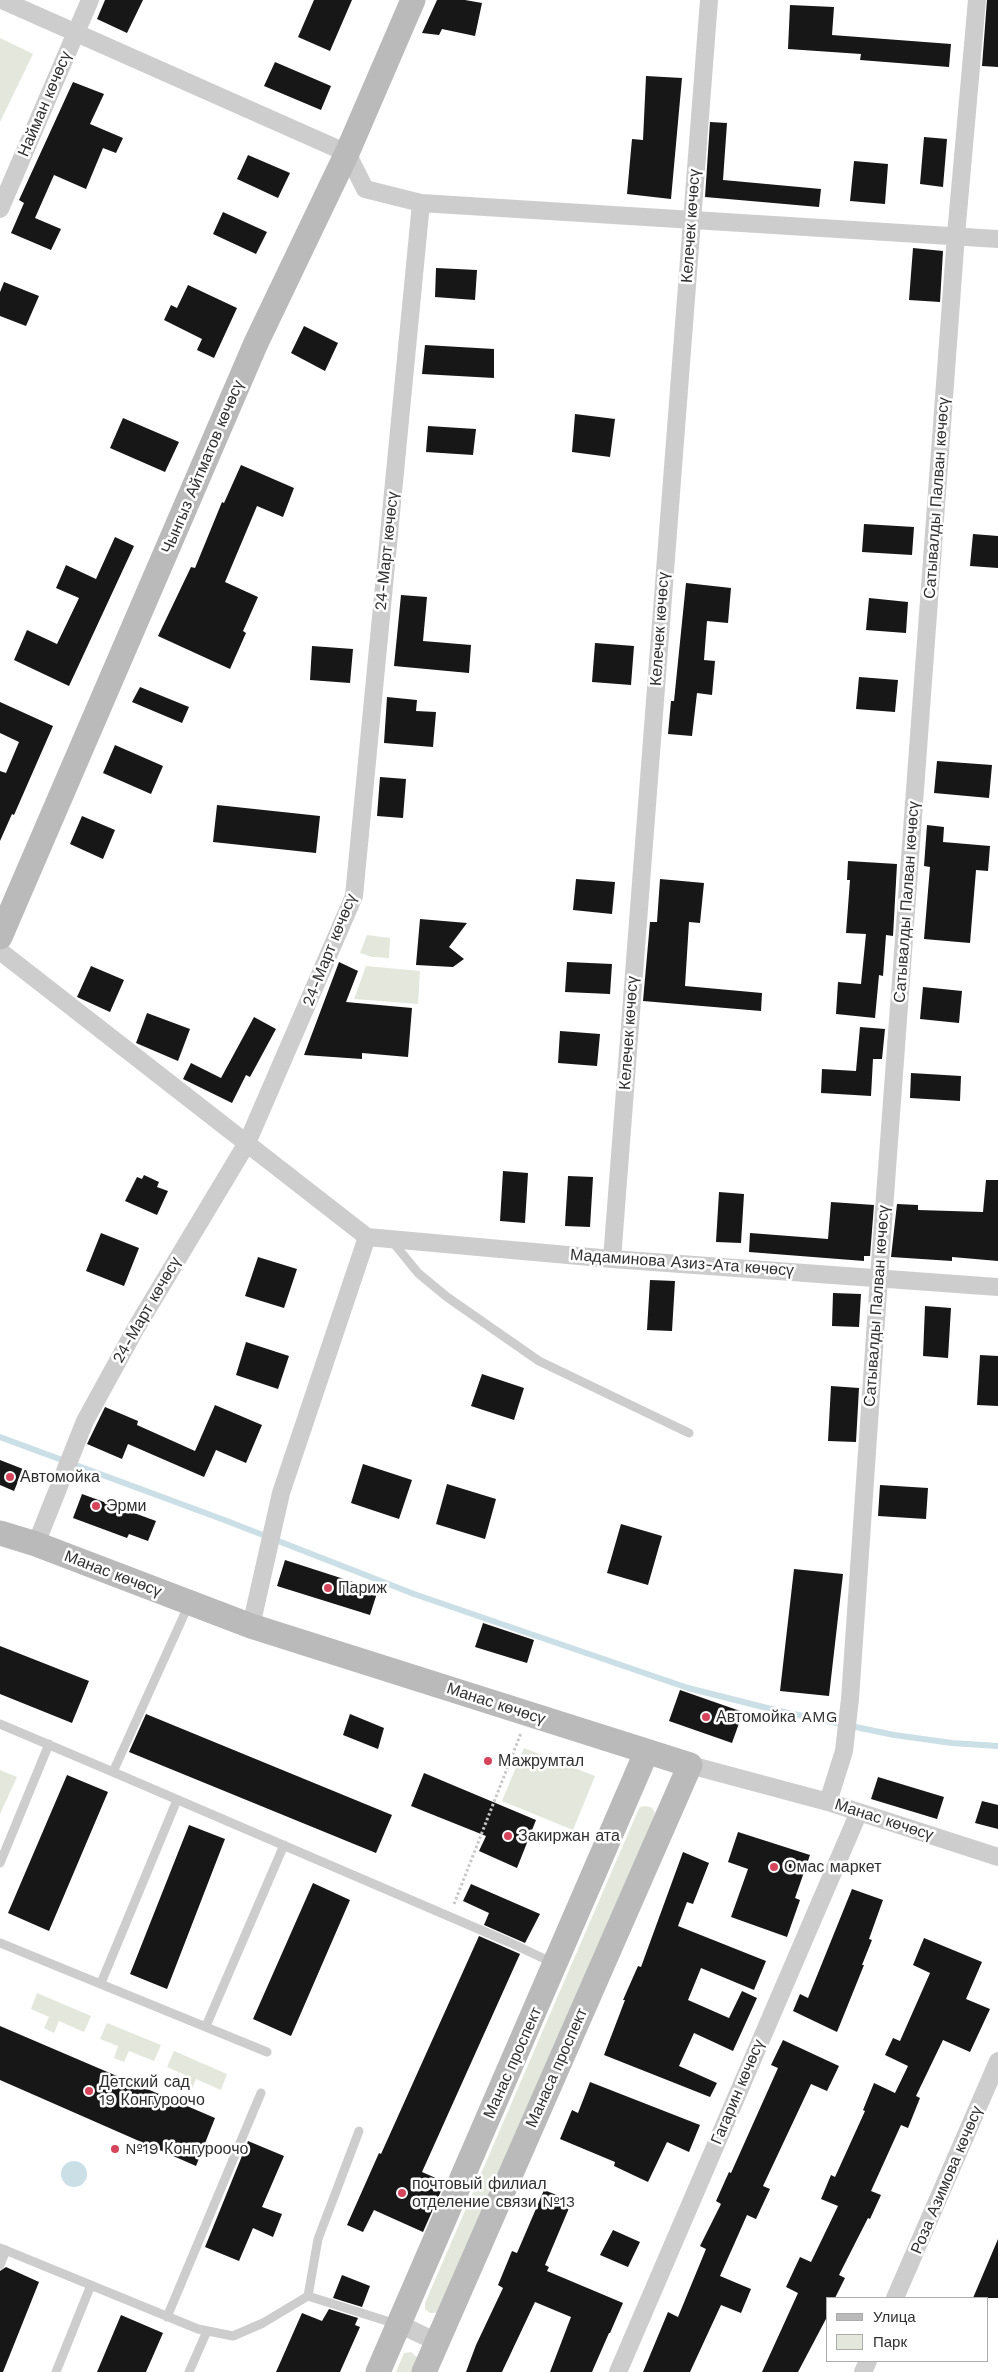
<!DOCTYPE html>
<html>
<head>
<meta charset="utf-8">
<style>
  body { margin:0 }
  #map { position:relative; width:998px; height:2372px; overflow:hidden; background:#fff; font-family:"Work Sans",sans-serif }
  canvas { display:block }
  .legend { position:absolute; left:826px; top:2297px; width:162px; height:65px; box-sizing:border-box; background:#fff; border:1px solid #acacac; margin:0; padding:6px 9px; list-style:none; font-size:15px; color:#303030 }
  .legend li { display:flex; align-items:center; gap:10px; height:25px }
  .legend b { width:25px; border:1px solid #acacac }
</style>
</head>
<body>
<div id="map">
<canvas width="998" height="2372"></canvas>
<ul class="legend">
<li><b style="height:6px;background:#bababa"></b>Улица</li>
<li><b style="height:14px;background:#e4e8dc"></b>Парк</li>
</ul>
</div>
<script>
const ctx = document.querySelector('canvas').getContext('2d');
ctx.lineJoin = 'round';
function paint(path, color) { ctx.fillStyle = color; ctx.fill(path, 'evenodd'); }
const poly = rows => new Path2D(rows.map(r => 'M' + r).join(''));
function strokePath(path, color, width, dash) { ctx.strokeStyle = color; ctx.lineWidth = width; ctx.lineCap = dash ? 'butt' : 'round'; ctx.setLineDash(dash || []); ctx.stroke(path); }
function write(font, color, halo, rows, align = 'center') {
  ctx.font = font + ' "Work Sans",sans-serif'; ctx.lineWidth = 5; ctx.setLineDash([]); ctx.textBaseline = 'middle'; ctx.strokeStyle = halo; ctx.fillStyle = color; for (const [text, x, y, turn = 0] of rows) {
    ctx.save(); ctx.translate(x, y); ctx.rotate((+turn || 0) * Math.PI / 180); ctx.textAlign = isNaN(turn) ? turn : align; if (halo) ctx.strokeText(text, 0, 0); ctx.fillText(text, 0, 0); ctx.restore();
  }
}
const green = poly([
  [0,38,33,54,0,122],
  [367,935,390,938,389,958,372,957,360,953],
  [366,966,420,971,418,1004,354,999],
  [524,1748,595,1776,573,1830,502,1801],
  [0,1770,17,1777,0,1814],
  [644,1806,651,1807,655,1812,652,1824,437,2313,430,2313,425,2309,425,2303,637,1813,640,1807],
  [37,1993,91,2016,84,2032,59,2021,54,2033,44,2028,49,2017,31,2009],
  [107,2023,161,2045,154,2061,129,2051,124,2062,114,2058,118,2046,100,2039],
  [174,2051,227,2074,221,2090,196,2079,191,2091,180,2087,185,2075,167,2067],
  [411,2352,420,2360,414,2372,396,2372,404,2353]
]);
const water = poly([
  '61 2174a13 13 0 1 1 26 0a13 13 0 1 1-26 0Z'
]);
const stream = poly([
  [0,1437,227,1521,414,1594,688,1688,779,1711,894,1735,952,1743,998,1746]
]);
const building = poly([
  [105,0,143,0,127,33,97,19],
  [314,0,352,0,330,51,298,37],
  [437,0,465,0,482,3,475,36,442,29,439,35,422,33],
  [987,0,998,0,998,67,982,66],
  [790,5,834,7,832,35,951,44,949,67,860,60,861,54,788,49],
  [275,62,331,86,321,110,264,86],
  [646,76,682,78,671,199,627,194,632,139,643,140],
  [73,82,104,94,90,124,123,138,116,153,103,148,86,189,54,175,35,218,61,229,51,250,11,233,24,203,19,200],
  [710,122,727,123,723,180,821,189,819,207,705,197],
  [924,137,947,139,943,187,920,184],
  [248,155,290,173,278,198,237,179],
  [854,161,888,164,885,204,850,201],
  [223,212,267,232,256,254,213,234],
  [913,248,943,251,940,302,909,300],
  [436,268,477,270,475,300,435,297],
  [4,282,39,296,26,326,0,316,0,292],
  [188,285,237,308,214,358,197,350,202,339,164,320,171,305,177,308],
  [304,326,338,343,325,371,291,353],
  [425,345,494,349,494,378,422,374],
  [575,414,615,419,610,457,572,452],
  [123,418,179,442,165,472,110,448],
  [428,426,476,429,473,455,426,452],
  [241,465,294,488,283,517,257,506,225,582,258,597,243,631,246,633,230,669,158,636,191,567,195,568,222,502,224,503],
  [864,524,914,527,912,555,862,552],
  [973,534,998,536,998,568,970,566],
  [115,537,134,546,69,686,14,660,27,630,57,644,79,598,56,588,66,565,96,579],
  [686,583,731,588,728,623,707,621,704,660,715,661,712,695,697,693,692,736,668,734,671,701,674,701],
  [401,595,427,597,423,641,471,645,469,673,394,666],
  [869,598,908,602,906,633,866,630],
  [595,643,634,646,631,685,592,682],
  [312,646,353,649,350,683,310,680],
  [859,677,898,680,895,712,856,709],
  [140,687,189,707,182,723,132,702],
  [387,697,417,700,416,711,436,712,433,747,384,743],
  [0,702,53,726,14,815,12,814,0,841,0,771,6,773,19,742,0,733],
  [115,745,163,766,151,794,103,773],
  [937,761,992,765,989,798,934,793],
  [380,777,406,779,403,818,377,816],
  [217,805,320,816,316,853,213,842],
  [82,816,115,830,103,859,70,844],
  [927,825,944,827,943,842,990,846,988,871,976,870,970,943,924,939,930,867,924,866],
  [848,861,897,864,893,936,886,935,883,976,879,975,875,1018,836,1014,838,982,861,984,866,934,846,933,850,880,847,880],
  [576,879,615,882,612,914,573,910],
  [660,879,704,883,700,923,689,922,685,986,762,993,761,1011,643,1001,650,922,657,922],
  [420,919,467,923,449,947,464,959,453,967,416,965],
  [339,962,358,971,346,1002,412,1008,408,1057,362,1053,362,1059,304,1055],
  [567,962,612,964,610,994,565,992],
  [91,966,124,980,110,1012,77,997],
  [923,987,962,991,959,1023,920,1019],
  [147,1013,190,1029,178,1061,136,1043],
  [254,1017,276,1029,250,1077,246,1075,232,1103,183,1079,191,1063,221,1078],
  [860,1027,885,1029,882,1059,873,1059,871,1096,821,1093,822,1069,856,1071],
  [560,1031,600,1034,597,1066,558,1063],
  [911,1073,961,1076,960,1101,910,1098],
  [503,1171,528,1173,525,1223,500,1221],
  [144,1175,159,1182,157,1187,168,1191,157,1215,125,1201,137,1177,142,1179],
  [568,1176,593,1177,590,1227,565,1226],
  [986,1180,998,1180,998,1261,952,1257,952,1261,891,1257,897,1204,918,1205,918,1210,983,1212],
  [719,1192,744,1194,741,1243,716,1242],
  [831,1202,874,1205,870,1256,864,1256,864,1261,749,1252,750,1233,828,1239],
  [101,1233,139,1248,124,1286,86,1271],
  [258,1257,297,1269,284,1308,245,1296],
  [650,1280,675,1281,672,1331,647,1330],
  [833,1293,861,1294,859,1327,832,1326],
  [925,1306,951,1308,948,1358,923,1356],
  [246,1342,289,1356,278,1389,236,1375],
  [980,1355,998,1356,998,1406,977,1405],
  [482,1374,524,1388,514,1420,471,1406],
  [831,1386,859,1388,856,1442,828,1441],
  [215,1405,262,1425,246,1463,216,1450,204,1477,128,1444,122,1459,87,1444,105,1407,138,1421,137,1425,195,1451],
  [0,1460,23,1469,14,1491,0,1485],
  [363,1464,412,1480,399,1519,351,1503],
  [447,1484,496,1499,485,1539,436,1524],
  [880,1485,928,1488,926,1519,878,1516],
  [82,1494,156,1521,148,1541,129,1534,127,1538,73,1518],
  [621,1524,662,1536,648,1585,607,1573],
  [285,1560,378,1590,370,1615,277,1586],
  [794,1569,843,1574,829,1696,780,1691],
  [483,1623,534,1640,527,1663,475,1647],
  [0,1646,89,1681,72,1723,0,1694],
  [680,1690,743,1712,732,1743,669,1721],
  [146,1714,392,1815,376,1853,129,1752],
  [350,1714,384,1728,378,1749,343,1735],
  [424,1773,536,1820,517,1868,479,1851,486,1836,411,1806],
  [67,1775,108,1792,49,1931,8,1913],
  [878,1777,944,1797,937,1819,871,1799],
  [982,1801,998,1805,998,1829,975,1823],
  [189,1825,225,1839,167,1989,130,1974],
  [738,1832,810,1855,795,1898,800,1900,787,1937,731,1917,748,1869,728,1862],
  [683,1852,709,1863,693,1904,687,1902,678,1926,766,1961,754,1990,701,1968,688,2000,729,2018,742,1991,757,1998,733,2051,694,2033,679,2066,717,2083,710,2097,604,2055,625,2000,623,2000,638,1966,641,1967],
  [313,1883,350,1900,291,2036,253,2019],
  [471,1884,540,1914,525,1943,484,1925,489,1913,463,1901],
  [852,1889,883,1900,869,1939,872,1940,862,1965,864,1965,837,2032,793,2011,800,1994,808,1998],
  [479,1936,520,1954,422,2172,445,2182,423,2232,374,2210,363,2232,347,2225,379,2153,381,2154],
  [924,1938,982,1962,966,1999,990,2009,970,2052,943,2040,916,2096,920,2098,908,2128,901,2125,871,2191,881,2195,870,2219,868,2218,839,2275,845,2278,835,2298,827,2298,827,2317,798,2372,762,2372,798,2293,786,2287,800,2257,811,2262,838,2206,821,2199,831,2175,835,2177,865,2111,863,2110,874,2083,895,2093,908,2066,885,2055,893,2038,900,2041,930,1973,913,1965],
  [0,2026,215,2118,196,2166,0,2080],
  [783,2040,839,2066,827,2091,811,2084,763,2186,770,2189,756,2219,747,2215,720,2276,751,2289,741,2313,721,2305,690,2372,643,2372,668,2312,678,2317,706,2249,700,2246,721,2204,716,2201,729,2172,731,2173,778,2068,771,2065],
  [590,2082,700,2125,689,2152,667,2142,648,2182,614,2166,615,2162,560,2139,572,2110,578,2113],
  [248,2141,284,2156,262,2207,282,2214,273,2237,253,2228,239,2261,205,2247],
  [544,2190,572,2201,545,2265,549,2267,547,2271,623,2303,610,2333,609,2333,592,2372,550,2372,571,2317,535,2302,502,2372,466,2372,476,2345,503,2288,498,2285,512,2251,517,2253],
  [613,2230,640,2242,628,2267,600,2255],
  [998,2239,998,2298,973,2298],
  [6,2267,39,2282,3,2372,0,2372,0,2271],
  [342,2275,370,2286,362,2307,333,2298],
  [329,2309,358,2318,355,2325,360,2327,340,2372,276,2372,302,2313,322,2321],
  [121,2315,163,2333,146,2372,97,2372]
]);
const path = poly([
  [454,1904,521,1733]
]);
const lane = poly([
  [392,1241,418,1273,447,1297,539,1361,689,1433],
  [189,1604,113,1772,511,1943,553,1963],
  [0,1724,113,1772],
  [0,1863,49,1744],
  [0,1943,267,2052],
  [101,1983,177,1800],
  [206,2026,284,1845],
  [0,2248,198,2329,233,2336,263,2323,308,2296,396,2324],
  [0,2265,6,2250],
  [308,2296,318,2239,359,2131],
  [167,2317,261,2093],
  [56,2372,91,2285],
  [189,2372,207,2331]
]);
const street = poly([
  [2,0,347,153,365,189,421,203,998,239],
  [0,209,90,0],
  [0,951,367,1237],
  [367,1237,612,1259,998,1287],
  [612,1259,709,0],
  [36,1544,85,1421,136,1328,247,1143,354,896,421,203],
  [251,1626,281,1493,367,1237],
  [690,1765,828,1802,998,1857],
  [828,1802,844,1751,850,1699,879,1277,956,235,977,0],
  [895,2298,998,2061],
  [399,2324,437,2342],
  [618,2372,859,1812],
  [863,2372,868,2361]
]);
const secondary = poly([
  [0,937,256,343,347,153,413,0],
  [0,1533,36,1544,251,1626,690,1765,424,2372],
  [378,2372,646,1753]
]);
const markers = [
  [10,1477,5,"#d5445b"],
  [96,1506,5,"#d5445b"],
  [328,1588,5,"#d5445b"],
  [706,1717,5,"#d5445b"],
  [488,1761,5,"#d5445b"],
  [508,1836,5,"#d5445b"],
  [774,1867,5,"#d5445b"],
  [89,2091,5,"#d5445b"],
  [115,2149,5,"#d5445b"],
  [402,2193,5,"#d5445b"]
];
const streetNames = [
  ["Найман көчөсү",45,104,-67],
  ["Келечек көчөсү",691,226,-86],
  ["Чынгыз Айтматов көчөсү",203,467,-67],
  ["Сатывалды Палван көчөсү",937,498,-86],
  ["24-Март көчөсү",387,551,-84],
  ["Келечек көчөсү",660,629,-86],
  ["Сатывалды Палван көчөсү",907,902,-86],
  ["24-Март көчөсү",330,950,-68],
  ["Келечек көчөсү",629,1033,-86],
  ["Мадаминова Азиз-Ата көчөсү",682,1263,4],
  ["Сатывалды Палван көчөсү",877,1306,-86],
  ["24-Март көчөсү",147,1310,-60],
  ["Манас көчөсү",113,1574,21],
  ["Манас көчөсү",496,1704,18],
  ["Манас көчөсү",884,1820,18],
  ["Манас проспект",513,2063,-66],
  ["Манаса проспект",557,2068,-66],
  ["Гагарин көчөсү",738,2092,-67],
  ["Роза Азимова көчөсү",947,2180,-67]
];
const poiNames = [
  ["Автомойка",20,1477],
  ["Эрми",106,1506],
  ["Париж",338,1588],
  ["Автомойка AMG",716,1717],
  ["Мажрумтал",498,1761],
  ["Закиржан ата",518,1836],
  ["Омас маркет",784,1867],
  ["Детский сад",99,2082],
  ["19 Конгуроочо",99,2100],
  ["№19 Конгуроочо",125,2149],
  ["почтовый филиал",412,2184],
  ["отделение связи №13",412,2202]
];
paint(green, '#e4e8dc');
paint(water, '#cbdfe7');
strokePath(stream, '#cbdfe7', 6);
paint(building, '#171717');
strokePath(path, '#c7c7c7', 3, [2.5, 2.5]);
strokePath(lane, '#cdcdcd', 9);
strokePath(street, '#cdcdcd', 18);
strokePath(secondary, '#bababa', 25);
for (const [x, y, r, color] of markers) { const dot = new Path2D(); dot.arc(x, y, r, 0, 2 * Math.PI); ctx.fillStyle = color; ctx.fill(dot); strokePath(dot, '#fff', 2); }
write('16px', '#303030', '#fff', streetNames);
write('16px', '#303030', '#fff', poiNames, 'left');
</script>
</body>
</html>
